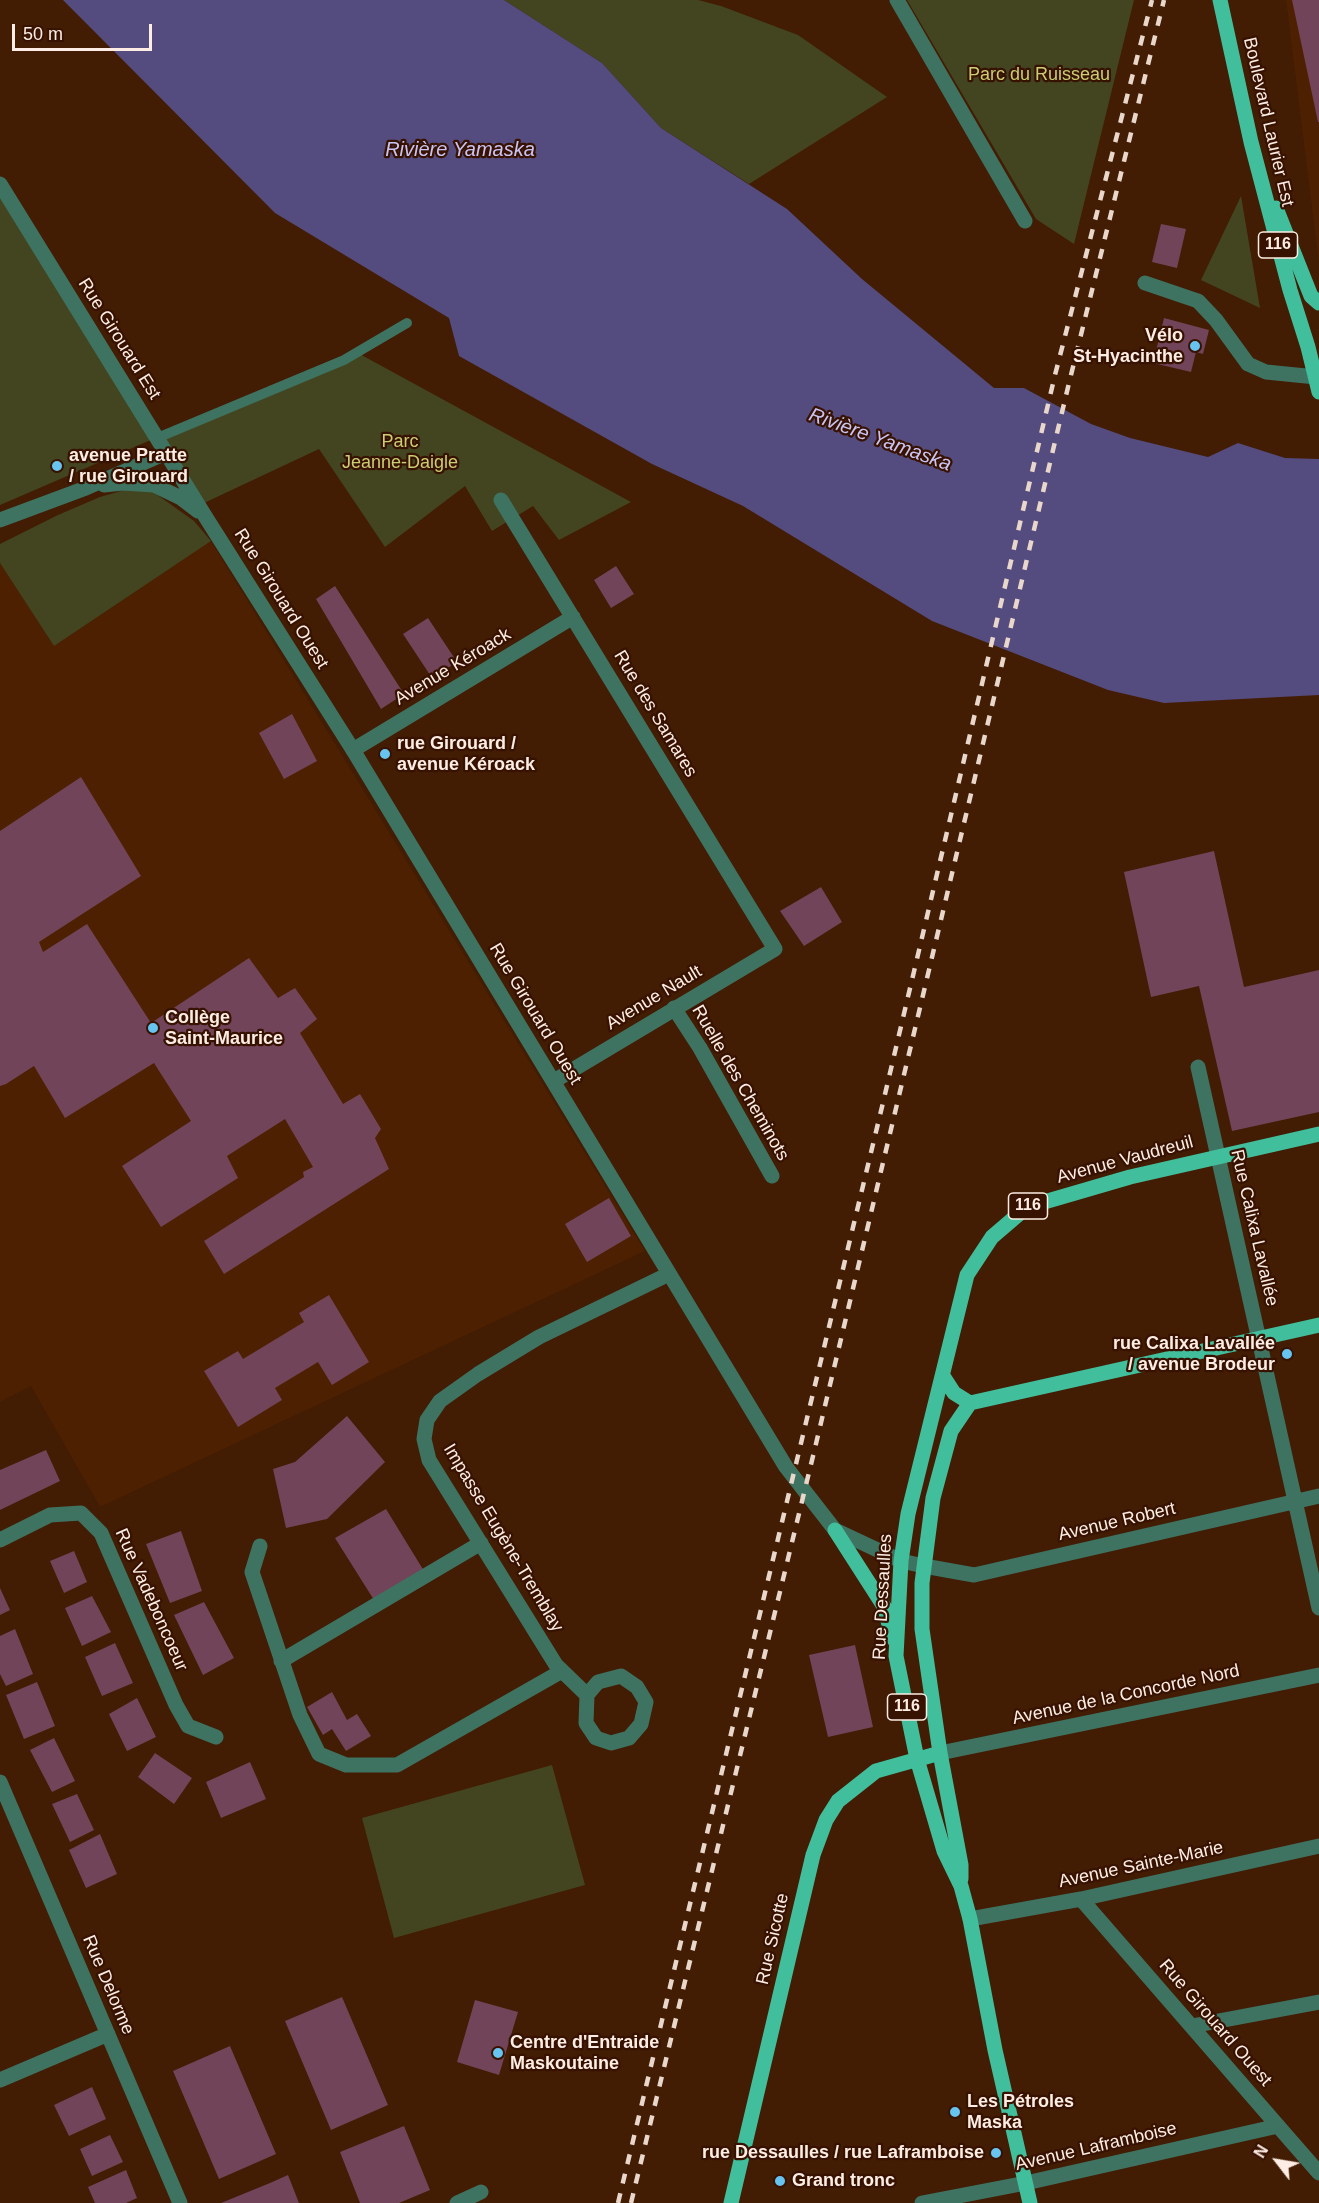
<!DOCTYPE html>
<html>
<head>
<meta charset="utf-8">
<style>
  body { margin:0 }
  #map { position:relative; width:1319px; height:2203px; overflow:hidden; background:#421c03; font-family:Helvetica,sans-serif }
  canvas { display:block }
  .north { position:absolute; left:1247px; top:2131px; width:60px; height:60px; -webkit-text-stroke:4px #371200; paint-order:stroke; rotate:301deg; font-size:16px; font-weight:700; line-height:24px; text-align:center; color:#fdede4 }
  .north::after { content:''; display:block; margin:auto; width:21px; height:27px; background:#fdede4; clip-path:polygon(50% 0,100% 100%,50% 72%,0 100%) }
  .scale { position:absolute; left:12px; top:24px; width:140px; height:27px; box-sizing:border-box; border:3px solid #fdede4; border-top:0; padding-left:8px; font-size:18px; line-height:21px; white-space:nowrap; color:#fdede4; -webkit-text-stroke:4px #371200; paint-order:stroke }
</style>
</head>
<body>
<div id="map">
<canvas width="1319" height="2203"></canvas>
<div class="north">N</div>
<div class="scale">50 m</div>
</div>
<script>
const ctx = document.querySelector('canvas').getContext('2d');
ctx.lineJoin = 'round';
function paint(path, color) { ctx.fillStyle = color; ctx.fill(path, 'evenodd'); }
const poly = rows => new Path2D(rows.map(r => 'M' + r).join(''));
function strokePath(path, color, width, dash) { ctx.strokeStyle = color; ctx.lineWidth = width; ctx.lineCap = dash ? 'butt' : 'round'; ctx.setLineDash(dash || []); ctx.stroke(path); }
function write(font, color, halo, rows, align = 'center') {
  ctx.font = font + ' Helvetica,sans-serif'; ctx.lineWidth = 4.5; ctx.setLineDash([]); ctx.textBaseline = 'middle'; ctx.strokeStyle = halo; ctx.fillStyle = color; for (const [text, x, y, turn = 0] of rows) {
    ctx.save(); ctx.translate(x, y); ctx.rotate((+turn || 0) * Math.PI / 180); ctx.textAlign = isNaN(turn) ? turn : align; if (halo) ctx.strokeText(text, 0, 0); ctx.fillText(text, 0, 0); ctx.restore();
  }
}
const built = poly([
  [1286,0,1319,0,1319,264],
  [211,541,645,1251,100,1507,31,1386,0,1402,0,563,54,646]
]);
const green = poly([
  [504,0,698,0,721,6,798,35,887,97,749,184,661,128,602,63],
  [907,0,1134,0,1074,244,1036,219],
  [0,182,160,436,356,352,631,502,559,540,533,506,492,531,465,486,385,547,319,449,204,503,160,436,0,505],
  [1241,196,1260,308,1201,280],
  [128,489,152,491,194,521,211,541,54,646,0,563,0,544,58,515,100,497],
  [552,1765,585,1885,394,1938,362,1818]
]);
const water = poly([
  [63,0,504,0,602,63,661,128,787,209,862,279,994,388,1024,388,1091,424,1130,438,1208,457,1238,443,1285,458,1319,459,1319,695,1164,703,1108,690,932,621,743,506,652,464,459,356,449,318,275,213]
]);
const building = poly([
  [1292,0,1319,0,1319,122,1318,122],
  [1161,224,1186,229,1177,268,1152,262],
  [1164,318,1209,330,1203,354,1196,352,1191,372,1153,363],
  [616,566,634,594,611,608,594,580],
  [335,586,404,694,381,709,316,599],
  [428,618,457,662,432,678,403,634],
  [292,714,317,761,284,779,259,733],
  [81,777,141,876,39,942,43,952,87,924,151,1023,249,958,278,998,295,988,317,1019,300,1033,343,1104,360,1094,381,1129,375,1138,389,1169,224,1274,204,1241,304,1177,303,1172,313,1167,285,1119,227,1156,238,1178,161,1227,122,1166,191,1121,154,1063,65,1118,34,1066,6,1084,0,1086,0,831],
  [1214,851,1244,987,1319,970,1319,1112,1232,1131,1199,986,1151,997,1124,872],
  [821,887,842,922,804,946,780,911],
  [609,1198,631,1236,587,1262,565,1224],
  [329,1295,369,1362,332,1385,318,1362,275,1388,282,1400,238,1427,204,1371,238,1351,243,1359,304,1322,299,1313],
  [347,1416,385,1462,327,1519,286,1528,273,1469,295,1462],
  [46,1450,60,1481,0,1510,0,1470],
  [386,1509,424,1571,374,1600,335,1538],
  [181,1531,202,1591,170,1603,146,1544],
  [74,1551,87,1582,64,1593,50,1561],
  [0,1588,10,1610,0,1615],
  [92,1596,111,1632,82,1646,65,1608],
  [204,1602,234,1658,203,1675,174,1615],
  [15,1629,33,1674,6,1686,0,1674,0,1636],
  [115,1643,133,1683,102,1696,85,1657],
  [855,1645,873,1727,828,1737,809,1655],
  [37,1682,55,1726,24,1739,6,1695],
  [332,1692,347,1720,357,1714,371,1736,346,1751,332,1729,323,1735,307,1707],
  [137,1698,156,1737,127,1751,109,1714],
  [54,1738,75,1781,52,1792,30,1750],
  [155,1753,192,1778,174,1804,138,1777],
  [250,1762,266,1799,221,1818,206,1782],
  [77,1794,94,1830,70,1842,52,1804],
  [100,1834,117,1874,86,1888,69,1850],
  [342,1997,388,2105,331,2130,285,2021],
  [475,2000,518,2012,499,2075,457,2062],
  [230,2046,276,2154,219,2179,173,2071],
  [92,2087,106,2119,69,2136,54,2105],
  [404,2126,430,2190,399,2203,360,2203,340,2152],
  [110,2135,123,2162,92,2176,80,2149],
  [126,2170,137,2198,126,2203,95,2203,88,2187],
  [288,2175,299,2203,221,2203,270,2183]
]);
const service = poly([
  [157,438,344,360,407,323]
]);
const minor = poly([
  [897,0,1025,221],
  [1145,283,1198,301,1216,320,1248,364,1266,372,1316,377],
  [501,500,775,949,554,1081],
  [353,750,573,617],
  [674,1008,700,1048,772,1176],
  [1198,1067,1319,1608],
  [0,1540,50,1515,81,1513,101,1533,176,1705,188,1726,216,1737],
  [260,1546,252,1572,300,1715,319,1754,346,1765,397,1765,562,1671],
  [924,1566,974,1575,1319,1496],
  [281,1661,481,1543],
  [587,1695,598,1682,621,1676,637,1687,646,1702,641,1724,629,1738,611,1743,596,1738,586,1723,587,1695,556,1665,429,1460,424,1439,427,1420,440,1401,478,1374,539,1337,669,1274],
  [0,1782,180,2203],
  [1081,1899,1278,2126],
  [970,1919,1081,1899,1319,1846],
  [1192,2026,1319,2002],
  [0,2080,108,2034],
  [457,2203,481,2192]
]);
const tertiary = poly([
  [0,184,205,516,353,750,786,1467,835,1530,901,1561,924,1566],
  [104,485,123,483,154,485,181,498,198,511],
  [0,520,86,488,166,453],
  [940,1753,1319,1675],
  [922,2203,1026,2183,1278,2126,1319,2173]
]);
const primary = poly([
  [1220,0,1251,142,1290,290,1308,347,1319,392],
  [1276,208,1311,296,1319,303],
  [943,1376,954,1393,970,1403],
  [970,1403,1319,1325],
  [835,1530,885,1608,892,1638],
  [961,1879,961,1865,940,1753,922,1629,922,1583,933,1498,951,1431,970,1403],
  [731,2203,813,1855,826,1820,838,1801,876,1771,940,1753],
  [1030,2203,995,2050,970,1919,961,1886,944,1851,917,1759,896,1656,901,1561,908,1514,967,1275,992,1237,1027,1207,1130,1177,1319,1134]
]);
const rail = poly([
  [618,2203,881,1111,1055,375,1152,0],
  [631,2203,814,1452,1069,383,1164,0]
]);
const markers = [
  [1195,346,6,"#67c4f0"],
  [57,466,6,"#67c4f0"],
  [385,754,6,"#67c4f0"],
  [153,1028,6,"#67c4f0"],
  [1287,1354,6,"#67c4f0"],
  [498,2053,6,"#67c4f0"],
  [955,2112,6,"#67c4f0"],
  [996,2153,6,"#67c4f0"],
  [780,2181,6,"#67c4f0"]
];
const shields = [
  [1278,245,39],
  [1028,1206,39],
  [907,1707,39]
];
const shieldNames = [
  ["116",1278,245],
  ["116",1028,1206],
  ["116",907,1707]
];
const parkNames = [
  ["Parc du Ruisseau",1039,75],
  ["Parc",400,442],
  ["Jeanne-Daigle",400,463]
];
const streetNames = [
  ["Boulevard Laurier Est",1268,122,77],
  ["Rue Girouard Est",119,339,58],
  ["Rue Girouard Ouest",281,599,58],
  ["Avenue Kéroack",453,667,-31],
  ["Rue des Samares",655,714,59],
  ["Avenue Nault",654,998,-31],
  ["Rue Girouard Ouest",535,1014,59],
  ["Ruelle des Cheminots",740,1083,60],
  ["Avenue Vaudreuil",1125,1160,-15],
  ["Rue Calixa Lavallée",1254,1228,77],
  ["Avenue Robert",1117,1522,-13],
  ["Impasse Eugène-Tremblay",503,1538,59],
  ["Rue Dessaulles",883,1597,-87],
  ["Rue Vadeboncoeur",151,1600,66],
  ["Avenue de la Concorde Nord",1126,1695,-12],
  ["Avenue Sainte-Marie",1141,1865,-12],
  ["Rue Sicotte",773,1939,-77],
  ["Rue Delorme",108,1985,67],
  ["Rue Girouard Ouest",1215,2023,49],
  ["Avenue Laframboise",1096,2147,-13]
];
const poiNames = [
  ["Vélo",1183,336,"right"],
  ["St-Hyacinthe",1183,357,"right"],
  ["avenue Pratte",69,456],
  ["/ rue Girouard",69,477],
  ["rue Girouard /",397,744],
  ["avenue Kéroack",397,765],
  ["Collège",165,1018],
  ["Saint-Maurice",165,1039],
  ["rue Calixa Lavallée",1275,1344,"right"],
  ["/ avenue Brodeur",1275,1365,"right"],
  ["Centre d'Entraide",510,2043],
  ["Maskoutaine",510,2064],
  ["Les Pétroles",967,2102],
  ["Maska",967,2123],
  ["rue Dessaulles / rue Laframboise",984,2153,"right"],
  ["Grand tronc",792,2181]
];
const waterNames = [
  ["Rivière Yamaska",460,150],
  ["Rivière Yamaska",880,440,20]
];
paint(built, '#4c2000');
paint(green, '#434520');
paint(water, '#544b7e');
paint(building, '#714459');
strokePath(service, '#3e7362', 10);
strokePath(minor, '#3e7362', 15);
strokePath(tertiary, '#3e7362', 15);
strokePath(primary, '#41be9b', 15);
strokePath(rail, '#e9d7cc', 4.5, [10, 10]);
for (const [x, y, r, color] of markers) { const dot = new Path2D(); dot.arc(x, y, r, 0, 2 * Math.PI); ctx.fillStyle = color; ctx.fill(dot); strokePath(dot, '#371200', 2); }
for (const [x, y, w] of shields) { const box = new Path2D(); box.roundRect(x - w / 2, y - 13, w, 26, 4.5); ctx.fillStyle = '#371200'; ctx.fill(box); strokePath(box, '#fdede4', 1.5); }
write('bold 16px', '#fdede4', null, shieldNames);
write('18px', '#c9cd73', '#371200', parkNames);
write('18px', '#fdede4', '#371200', streetNames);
write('bold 18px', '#fdede4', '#371200', poiNames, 'left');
write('italic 20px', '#cac4f5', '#371200', waterNames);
</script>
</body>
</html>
